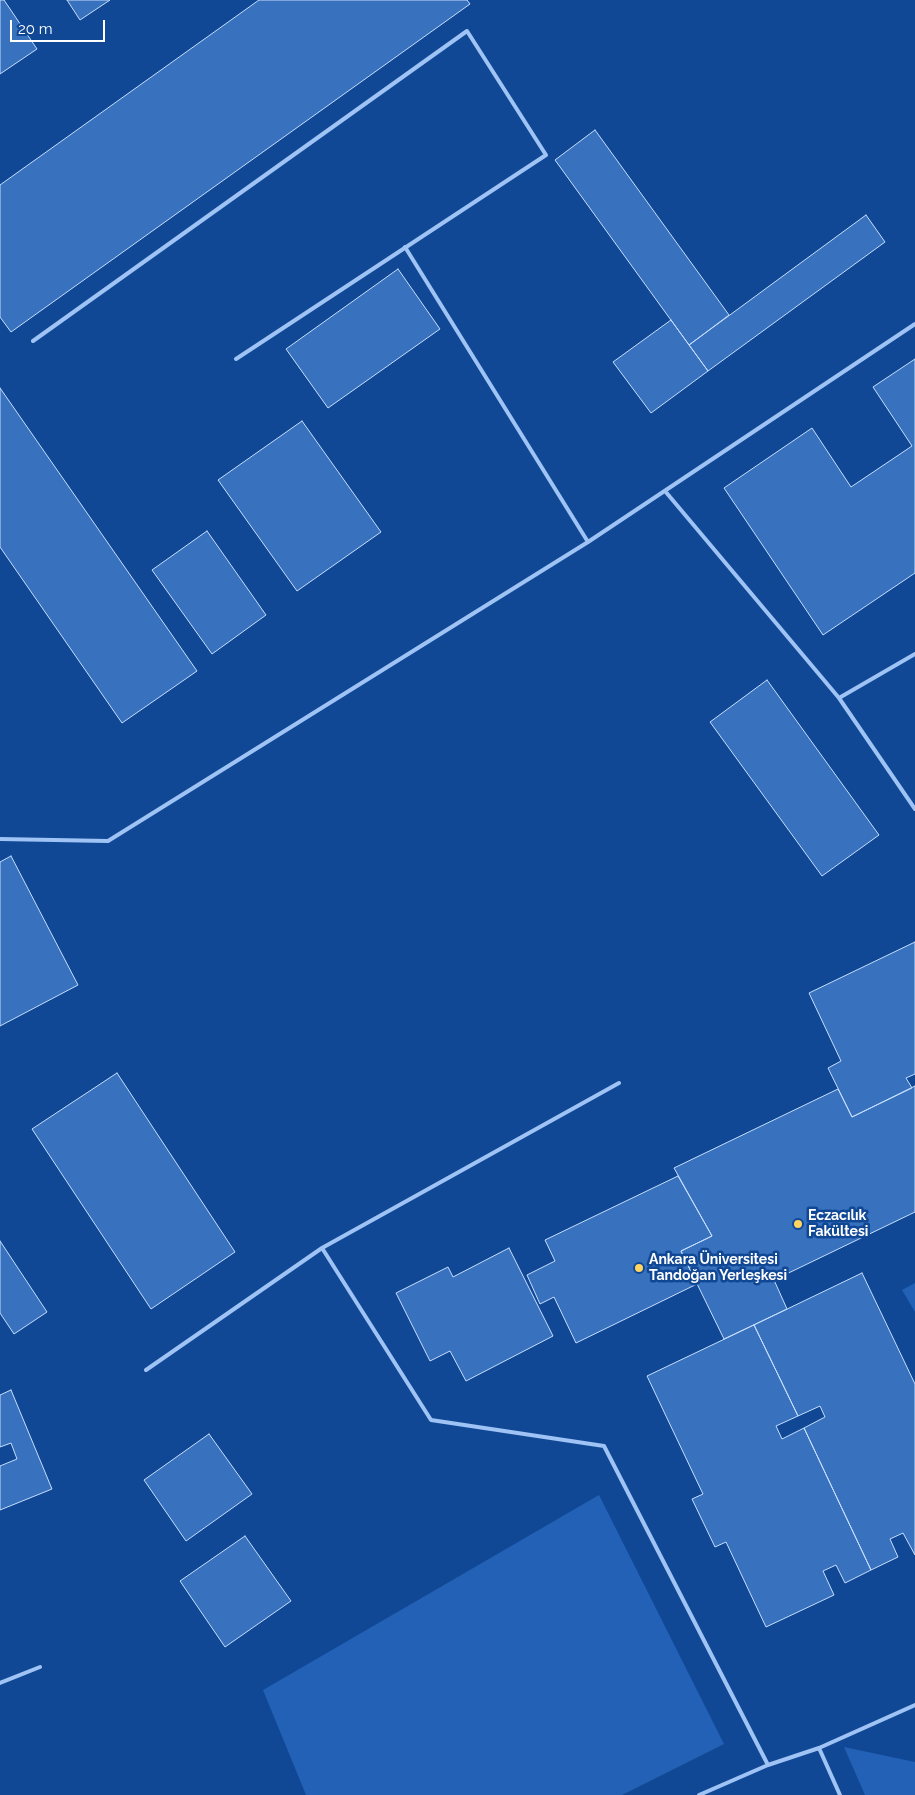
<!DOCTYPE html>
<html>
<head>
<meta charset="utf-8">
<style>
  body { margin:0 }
  #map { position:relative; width:915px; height:1795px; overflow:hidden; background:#104895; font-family:Raleway,sans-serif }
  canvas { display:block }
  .scale { position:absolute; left:10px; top:20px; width:95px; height:22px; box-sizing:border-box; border:2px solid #fff; border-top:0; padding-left:6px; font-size:15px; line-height:18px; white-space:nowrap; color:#fff; -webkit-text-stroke:4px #104895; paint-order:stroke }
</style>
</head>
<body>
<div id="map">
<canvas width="915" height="1795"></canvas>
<div class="scale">20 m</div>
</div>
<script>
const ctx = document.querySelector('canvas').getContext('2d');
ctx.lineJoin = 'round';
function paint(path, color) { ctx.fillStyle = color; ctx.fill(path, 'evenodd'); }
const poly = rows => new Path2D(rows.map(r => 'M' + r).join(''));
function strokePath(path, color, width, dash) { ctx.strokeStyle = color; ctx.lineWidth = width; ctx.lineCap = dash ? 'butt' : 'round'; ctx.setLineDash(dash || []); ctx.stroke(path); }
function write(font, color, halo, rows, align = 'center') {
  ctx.font = font + ' Raleway,sans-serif'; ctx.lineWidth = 5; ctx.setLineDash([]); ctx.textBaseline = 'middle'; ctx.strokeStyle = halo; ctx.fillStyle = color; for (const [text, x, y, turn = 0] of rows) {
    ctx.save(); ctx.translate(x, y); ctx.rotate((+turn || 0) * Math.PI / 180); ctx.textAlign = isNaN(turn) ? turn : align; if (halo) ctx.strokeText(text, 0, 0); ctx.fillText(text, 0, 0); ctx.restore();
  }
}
const green = poly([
  [915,1283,915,1312,902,1290],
  [599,1495,724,1744,622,1795,306,1795,263,1690],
  [844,1747,915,1762,915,1795,865,1795]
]);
const building = poly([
  [0,0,4,0,37,49,0,74,0,0],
  [67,0,110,0,80,20,67,0],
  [259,0,467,0,470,4,11,332,0,317,0,185,259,0],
  [595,130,729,315,689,345,555,160,595,130],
  [866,215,885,242,708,371,689,345,866,215],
  [398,269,440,329,328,408,286,349,398,269],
  [671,320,708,371,651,413,613,362,671,320],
  [915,359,915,573,823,635,724,488,812,428,851,487,912,446,873,387,915,359],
  [0,388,197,671,122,723,0,547,0,388],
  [302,421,381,532,297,591,218,480,302,421],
  [207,531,266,615,212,654,152,570,207,531],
  [767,680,879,835,822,876,710,722,767,680],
  [11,856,78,985,0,1026,0,862,11,856],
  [915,942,915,1074,906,1078,912,1088,852,1117,828,1068,841,1061,809,993,915,942],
  [117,1073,235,1252,151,1309,32,1129,117,1073],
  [915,1086,915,1212,774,1280,787,1309,724,1339,681,1251,712,1236,674,1168,838,1089,852,1117,915,1086],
  [678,1176,712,1236,681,1251,697,1284,576,1343,554,1297,540,1304,527,1275,555,1261,545,1240,678,1176],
  [0,1241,47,1312,14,1334,0,1313,0,1241],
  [509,1248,553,1336,466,1381,450,1351,430,1361,396,1293,448,1267,453,1277,509,1248],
  [862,1273,915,1384,915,1555,903,1533,890,1539,898,1557,871,1570,804,1428,825,1417,820,1406,798,1416,754,1325,862,1273],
  [754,1325,798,1416,776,1426,782,1439,804,1428,871,1570,845,1583,836,1565,823,1571,834,1595,766,1627,726,1542,715,1547,692,1499,703,1494,647,1376,754,1325],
  [11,1390,52,1489,0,1510,0,1466,17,1459,11,1443,0,1447,0,1395,11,1390],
  [209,1434,252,1494,186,1541,144,1480,209,1434],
  [245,1536,291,1601,225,1647,180,1581,245,1536]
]);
const service = poly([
  [405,247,588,542],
  [33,341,467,31,546,155,236,359],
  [665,491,839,698,915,809],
  [839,698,915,654],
  [0,839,108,841,588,542,915,324],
  [322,1248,619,1083],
  [146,1370,322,1248,431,1420,604,1446,768,1765],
  [0,1683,40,1667],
  [819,1748,915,1705],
  [699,1795,768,1765,819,1748,840,1795]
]);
const markers = [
  [798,1224,5,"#ffd461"],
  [639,1268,5,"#ffd461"]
];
const poiNames = [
  ["Eczacılık",808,1216],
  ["Fakültesi",808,1232],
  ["Ankara Üniversitesi",649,1260],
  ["Tandoğan Yerleşkesi",649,1276]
];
paint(green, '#2261b5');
paint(building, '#3871be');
strokePath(building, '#c6defe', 1);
strokePath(service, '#9ec3f4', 4);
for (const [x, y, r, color] of markers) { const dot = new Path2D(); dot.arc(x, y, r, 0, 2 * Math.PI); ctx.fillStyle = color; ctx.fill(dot); strokePath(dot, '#104895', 2); }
write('bold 14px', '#fff', '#104895', poiNames, 'left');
</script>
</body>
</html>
